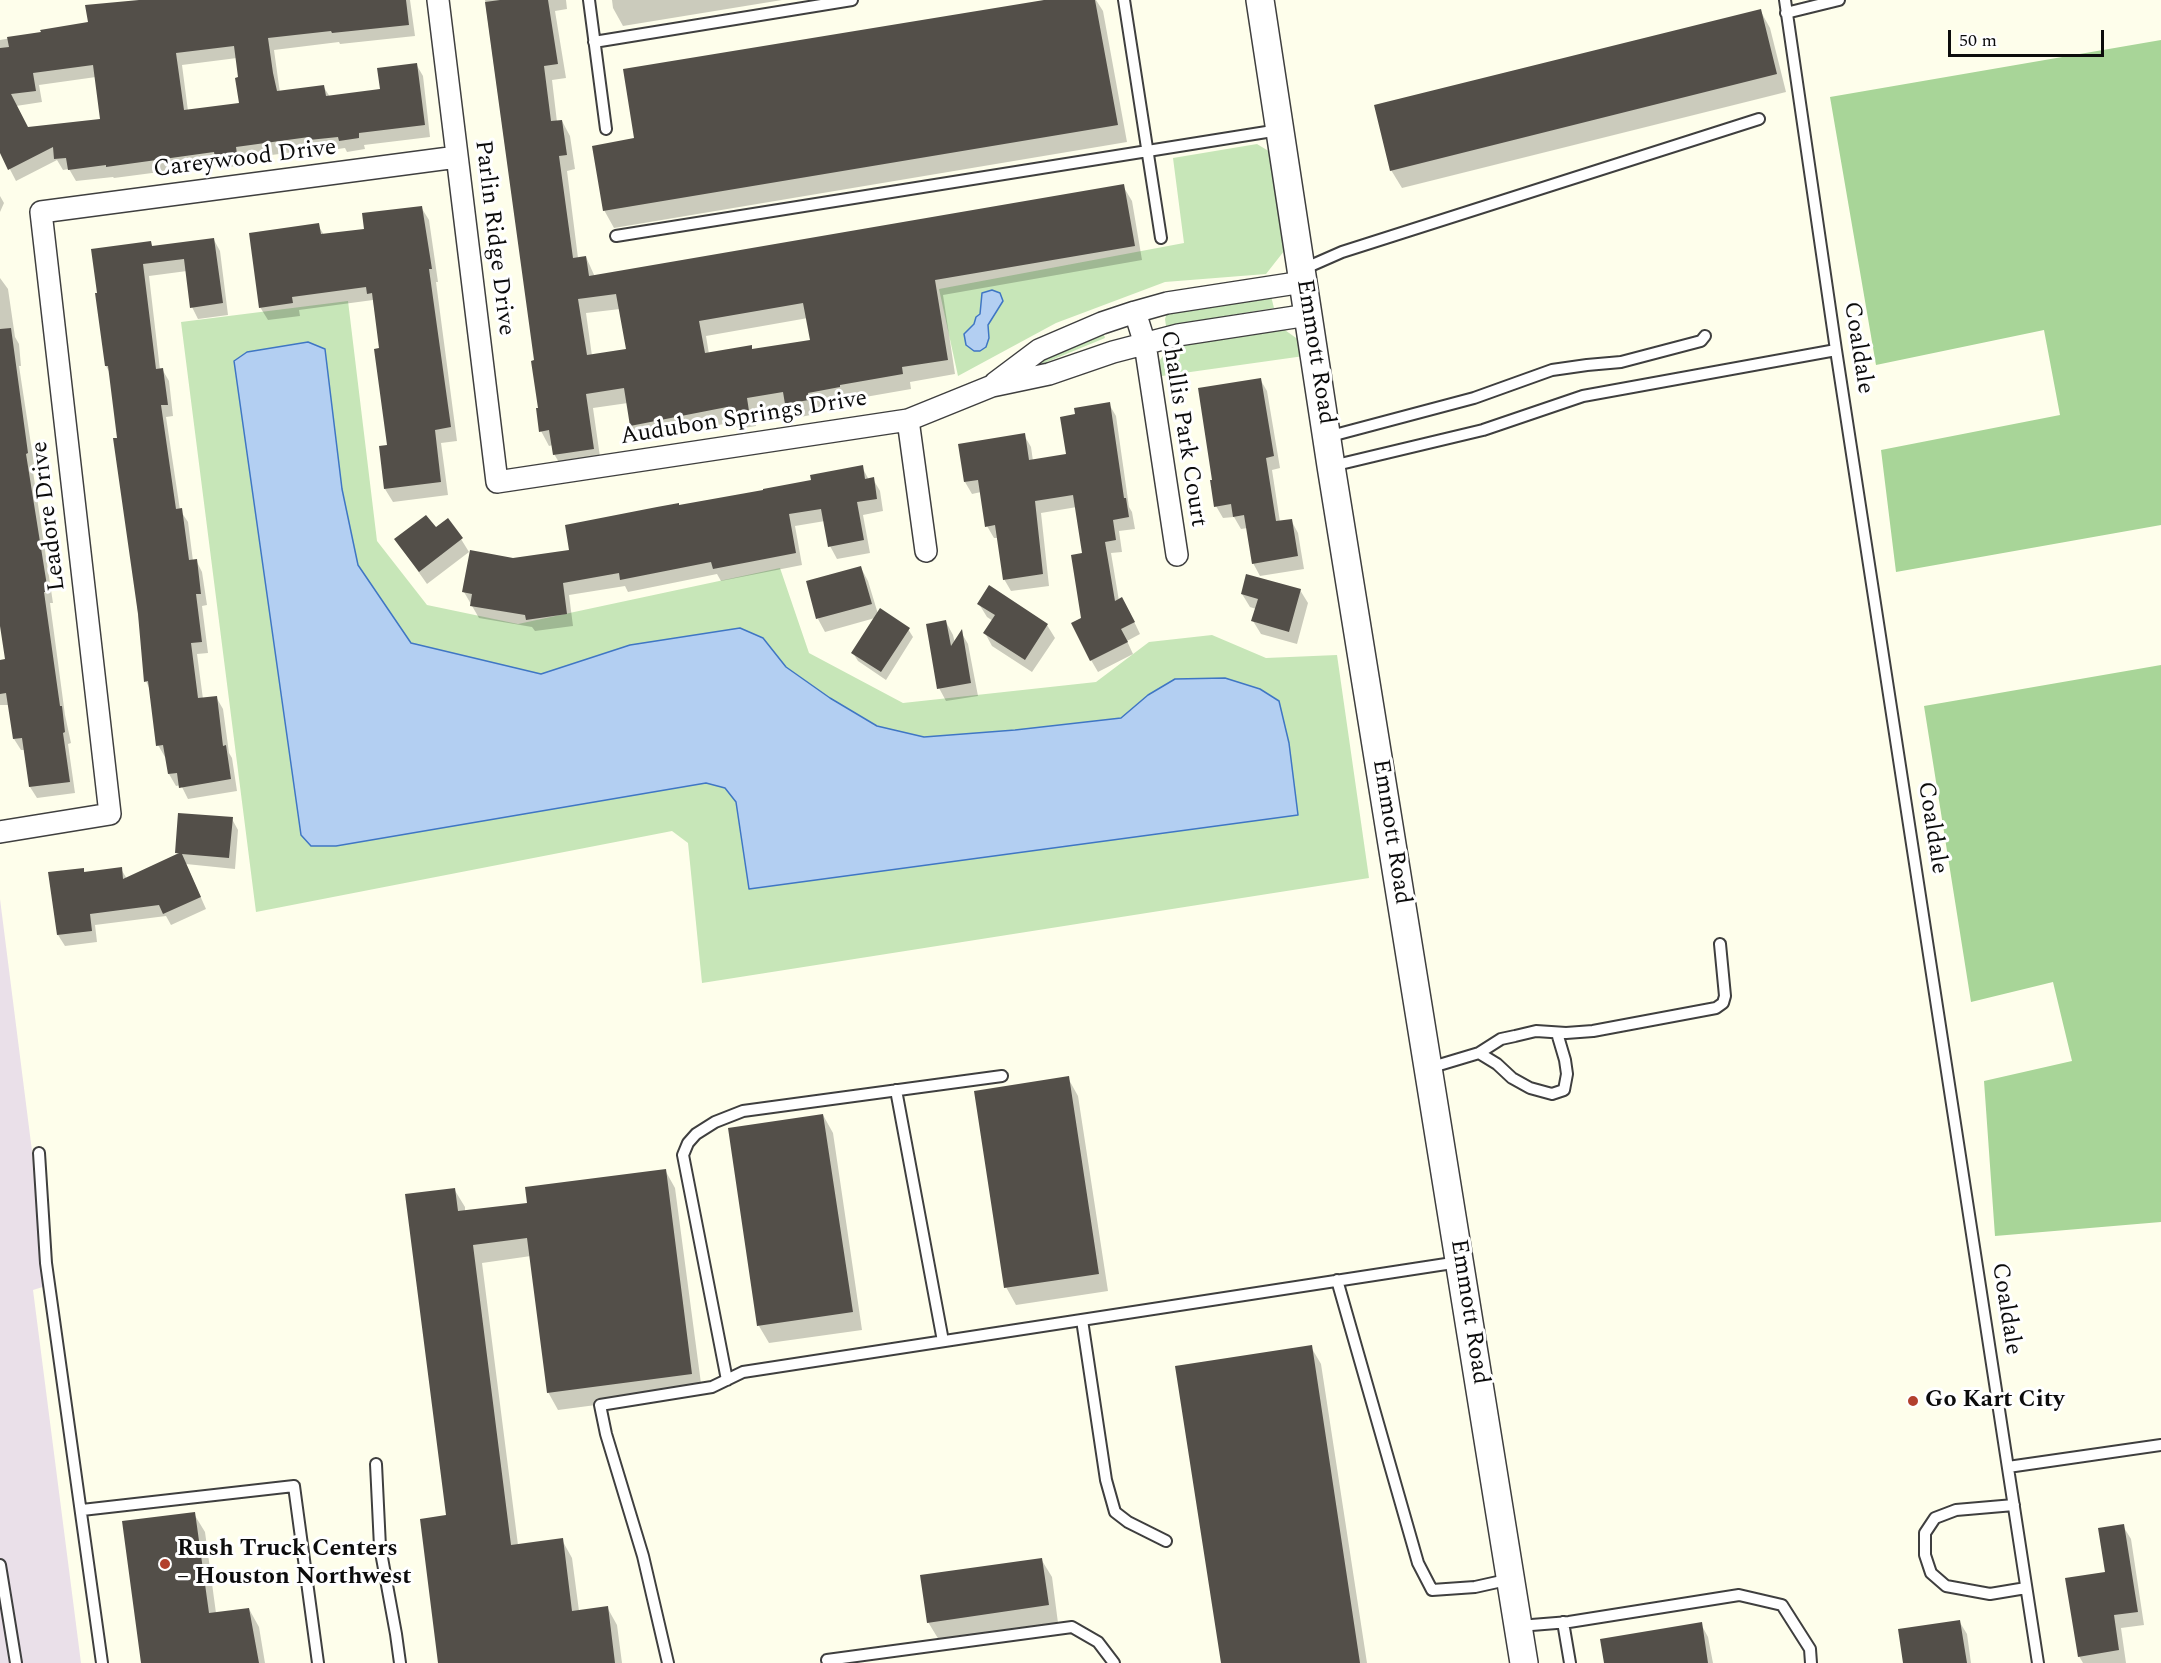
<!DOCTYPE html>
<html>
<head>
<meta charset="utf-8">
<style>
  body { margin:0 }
  #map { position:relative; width:2161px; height:1663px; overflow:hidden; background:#fefeeb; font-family:Spectral,serif }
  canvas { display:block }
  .scale { position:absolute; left:1948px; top:30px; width:156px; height:27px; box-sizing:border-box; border:3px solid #0c0c0c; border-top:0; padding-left:8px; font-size:18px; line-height:21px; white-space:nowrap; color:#0c0c0c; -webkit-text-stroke:4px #fff; paint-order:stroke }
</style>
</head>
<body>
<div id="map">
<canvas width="2161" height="1663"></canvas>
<div class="scale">50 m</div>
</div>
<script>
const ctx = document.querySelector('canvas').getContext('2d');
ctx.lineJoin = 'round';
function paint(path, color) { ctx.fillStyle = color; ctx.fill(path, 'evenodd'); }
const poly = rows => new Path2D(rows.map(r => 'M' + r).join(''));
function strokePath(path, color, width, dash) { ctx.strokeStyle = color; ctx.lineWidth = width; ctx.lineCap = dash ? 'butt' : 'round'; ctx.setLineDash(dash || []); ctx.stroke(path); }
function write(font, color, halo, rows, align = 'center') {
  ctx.font = font + ' Spectral,serif'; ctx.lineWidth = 6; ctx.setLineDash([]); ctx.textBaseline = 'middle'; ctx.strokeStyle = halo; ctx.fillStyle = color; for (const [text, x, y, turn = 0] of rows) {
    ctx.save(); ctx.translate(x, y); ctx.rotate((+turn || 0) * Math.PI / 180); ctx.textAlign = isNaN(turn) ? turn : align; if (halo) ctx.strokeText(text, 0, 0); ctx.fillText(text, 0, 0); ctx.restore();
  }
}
const industrial = poly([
  [0,899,49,1285,33,1290,81,1663,0,1663]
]);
const green = poly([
  [1257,144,1285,161,1288,246,1266,274,1165,282,1056,323,958,376,939,289,1184,243,1173,158],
  [1271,296,1274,308,1166,326,1165,319,1167,313],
  [348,301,377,541,427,605,518,624,780,568,809,653,903,703,1096,682,1149,642,1212,635,1266,658,1337,655,1369,878,702,983,688,843,672,831,256,912,181,322],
  [1282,328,1306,345,1304,356,1162,376,1158,363,1171,344],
  [1103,331,1105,338,1042,364,1042,358]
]);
const forest = poly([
  [2161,40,2161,525,1896,572,1881,450,2060,415,2044,330,1876,365,1830,97],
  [2161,665,2161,1222,1995,1236,1984,1081,2072,1061,2053,982,1971,1002,1924,706]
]);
const water = poly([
  [992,290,1000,293,1003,301,988,325,989,338,986,347,980,351,974,351,966,345,964,334,974,324,976,317,980,314,982,293,992,290],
  [308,342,325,349,342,489,358,565,411,643,541,674,630,645,740,628,763,638,786,667,830,698,877,726,924,737,1015,730,1121,718,1148,695,1175,679,1225,678,1260,689,1279,701,1289,743,1298,815,749,889,736,802,725,788,706,783,336,846,311,846,301,835,234,361,247,352,308,342]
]);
const shadow = poly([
  [151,0,410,0,415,36,340,44,339,42,274,50,279,86,280,92,323,86,330,97,382,90,416,64,423,76,430,137,364,145,365,149,347,152,345,148,317,152,316,149,242,159,243,165,223,168,221,164,114,178,113,177,76,181,69,169,63,170,57,160,16,181,0,150,0,40,89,24],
  [237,58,240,104,188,111,182,65],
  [96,77,101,120,28,129,16,106,42,102,39,85],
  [485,0,566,0,567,9,555,11,566,78,552,80,557,122,562,121,570,136,575,169,567,171,578,258,586,257,595,277,1123,186,1132,201,1142,260,943,295,955,374,910,382,911,389,848,400,848,402,815,408,816,414,795,418,789,407,754,413,756,426,738,429,734,422,640,440,631,425,628,403,593,408,601,464,563,469,554,454,553,445,549,446,541,431,535,361],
  [620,309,627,350,592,356,586,313],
  [808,318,812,341,753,351,709,354,706,336],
  [612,0,782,0,623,26,613,8],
  [1053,0,1096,0,1103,11,1127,142,614,228,604,210,636,140],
  [1760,10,1770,28,1786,92,1402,188,1391,170],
  [0,196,4,203,0,212],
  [421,207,429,220,438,282,436,282,457,441,441,443,448,495,393,502,385,489,380,447,388,446,381,349,373,300,299,310,300,316,268,320,260,307,318,225,324,235,366,230],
  [214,240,220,251,228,315,198,319,192,307,187,271,149,276,160,370,162,369,169,381,173,416,166,417,180,510,188,522,193,561,196,560,202,572,207,605,202,606,208,653,197,654,203,699,216,697,223,709,229,753,232,758,237,791,188,799,181,785,176,786,169,774,167,757,165,757,158,745,150,690,146,681,110,373,106,366,150,243,153,248],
  [0,278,8,289,15,337,19,344,21,366,19,366,34,464,32,465,53,603,50,603,65,715,71,743,68,744,75,793,37,798,30,787,25,750,21,750,14,739,9,705,0,705,0,661,6,661,0,615],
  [1260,379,1267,391,1280,468,1272,470,1280,522,1291,520,1298,533,1304,569,1260,576,1253,563,1248,528,1241,529,1234,517,1223,518,1216,506],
  [1109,404,1116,416,1129,507,1132,512,1135,529,1119,531,1122,552,1111,553,1119,601,1129,611,1140,634,1127,641,1133,654,1098,672,1091,660,1082,619,1084,555,1077,507,1041,513,1049,586,1011,591,1004,579,998,538,994,538,987,526,981,492,972,494,965,482,959,445,1024,435,1031,447,1033,461,1068,456],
  [862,467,869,480,873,479,880,491,883,511,863,515,870,553,837,559,830,546,825,521,795,526,802,565,721,581,717,574,628,592,625,586,569,595,573,626,535,631,532,627,479,618,464,592,513,559,571,551,679,507,812,482],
  [435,529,461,539,469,552,427,584,396,540],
  [861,568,868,581,878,614,908,629,913,637,886,680,858,661,853,653,875,618,825,632,818,619],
  [1300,590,1308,603,1297,644,1261,634,1253,621,1256,609,1250,607,1242,594],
  [979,604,1047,625,1055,638,1032,672,992,646,985,633,993,621,987,617],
  [946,622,953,635,955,643,961,632,968,644,978,696,946,701,939,688],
  [232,819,238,830,235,869,186,864,206,909,171,925,166,916,95,925,97,942,65,946,58,935,83,869,85,873,121,869,127,879,178,855,176,853],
  [1068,1078,1078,1096,1108,1291,1016,1305,1006,1287],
  [823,1115,833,1133,862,1330,769,1343,759,1326],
  [665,1170,675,1188,702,1391,558,1410,548,1392,531,1256,482,1263,518,1545,562,1540,572,1558,579,1611,607,1607,617,1625,622,1663,440,1663,448,1516,454,1189,465,1207,465,1212,529,1204],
  [1311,1347,1321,1364,1367,1663,1222,1663],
  [194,1514,205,1532,216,1613,249,1609,259,1627,265,1663,142,1663],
  [2123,1526,2131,1539,2144,1625,2121,1628,2126,1663,2083,1663,2079,1656],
  [1041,1559,1052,1577,1058,1623,939,1640,928,1622],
  [1959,1621,1967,1634,1971,1663,1905,1663],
  [1701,1624,1708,1637,1713,1663,1605,1663]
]);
const building = poly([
  [139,0,406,0,409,25,332,33,331,31,268,38,273,73,277,91,324,85,326,96,380,89,377,68,417,63,425,125,359,133,359,138,339,141,338,137,309,140,309,137,236,147,237,154,215,157,214,152,106,167,106,165,68,170,66,158,54,159,53,147,8,170,0,153,0,48,9,47,7,37,41,32,40,30,88,22,85,5],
  [234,46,238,77,235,78,239,103,184,110,176,53],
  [93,65,100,119,28,127,11,94,36,91,33,73],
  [500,0,548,0,558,64,544,66,551,121,562,120,567,155,559,156,573,258,586,256,589,276,1124,184,1135,246,935,280,948,360,902,367,903,374,840,385,840,387,808,393,809,400,785,404,783,392,747,398,749,411,728,415,727,407,630,426,624,388,586,394,594,449,553,455,549,430,539,432,536,408,538,408,531,361,534,360,485,2],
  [616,294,626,349,587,355,578,299],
  [803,303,810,340,752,349,752,345,705,353,699,321],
  [1044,0,1095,0,1118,125,603,211,592,146,634,138,623,69],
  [1761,9,1777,74,1390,171,1374,105],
  [422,206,432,269,429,269,451,427,435,430,441,482,384,489,379,446,387,445,374,349,379,348,372,293,367,294,366,287,292,297,293,303,259,308,249,233,319,223,321,234,364,229,362,213],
  [214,238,223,303,190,308,184,259,143,264,156,369,163,368,168,405,161,405,176,509,182,508,189,560,197,559,201,594,196,594,202,642,191,643,198,698,217,696,223,746,226,745,231,779,179,788,177,773,168,774,163,745,156,746,148,681,144,682,138,614,113,438,117,438,108,366,105,366,95,293,97,293,91,249,151,241,152,246],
  [11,328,28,453,26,454,48,592,44,592,60,706,62,706,65,732,63,733,70,782,29,787,22,738,13,739,6,693,0,694,0,660,5,659,0,626,0,329],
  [1261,378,1274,456,1266,458,1276,521,1292,519,1298,556,1252,564,1244,515,1233,517,1231,504,1214,507,1210,480,1212,480,1198,388],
  [1110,402,1124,498,1126,498,1129,517,1113,520,1116,540,1105,542,1115,601,1122,597,1135,622,1121,629,1128,642,1090,661,1071,623,1081,618,1071,555,1082,553,1073,495,1035,501,1043,574,1003,580,995,525,985,527,978,480,964,482,958,444,1025,433,1029,460,1066,454,1060,417,1075,414,1074,408],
  [863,465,865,479,874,477,877,499,857,502,864,540,828,547,821,509,789,514,796,553,713,569,711,562,620,580,619,573,563,583,567,614,526,620,525,615,470,606,472,594,462,592,470,550,513,558,569,550,565,525,657,507,679,503,679,505,763,490,763,489,811,480,810,475],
  [426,515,436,527,448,518,463,538,419,572,394,539],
  [861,566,872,604,816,619,806,581],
  [1246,574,1301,589,1289,632,1251,621,1258,599,1241,594],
  [989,585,1048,624,1025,660,983,633,995,615,977,604],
  [880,608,910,628,881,672,851,653],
  [946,620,951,646,962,629,971,683,937,689,926,624],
  [178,813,233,817,229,858,182,854,201,897,163,914,159,905,90,914,92,931,57,935,48,872,84,868,84,872,122,867,123,879,179,853,175,853],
  [1069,1076,1099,1274,1004,1288,974,1091],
  [823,1114,853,1312,757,1326,728,1128],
  [666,1169,692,1374,547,1393,527,1238,473,1245,511,1545,563,1538,572,1611,608,1606,615,1663,438,1663,420,1519,446,1515,405,1194,455,1188,458,1211,527,1203,525,1187],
  [1312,1345,1360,1663,1221,1663,1175,1366],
  [195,1512,209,1613,249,1608,259,1663,141,1663,122,1521],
  [2124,1524,2138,1612,2114,1615,2119,1650,2078,1657,2065,1578,2105,1572,2098,1528],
  [1042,1558,1049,1605,927,1623,920,1575],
  [1960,1620,1967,1663,1903,1663,1898,1629],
  [1702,1622,1708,1663,1604,1663,1600,1639]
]);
const service = poly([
  [589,0,606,129],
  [1124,0,1161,238],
  [1785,0,1836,350,2038,1663],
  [1786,13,1839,0],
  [594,42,852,0],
  [616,236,1279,130],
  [1301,270,1342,252,1759,119],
  [1327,437,1474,398,1552,370,1587,365,1621,362,1701,341,1705,336],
  [1332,466,1483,430,1583,396,1836,350],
  [1479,1053,1497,1064,1512,1078,1530,1088,1552,1094,1564,1090,1567,1074,1565,1060,1557,1033],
  [1429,1068,1479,1053,1501,1039,1515,1036,1536,1031,1566,1033,1593,1031,1716,1008,1723,1003,1725,996,1720,944],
  [896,1090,943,1341],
  [39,1153,46,1263,102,1663],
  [1337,1280,1418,1563,1432,1590,1475,1587,1511,1579],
  [1082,1320,1106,1480,1115,1512,1128,1522,1166,1541],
  [727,1380,683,1155,688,1143,696,1134,715,1122,743,1111,1002,1076],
  [376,1464,380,1547,396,1634,400,1663],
  [2008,1467,2161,1445],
  [2014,1505,1956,1510,1935,1518,1925,1533,1925,1555,1931,1573,1946,1586,1990,1594,2026,1588],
  [82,1510,294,1486,318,1663],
  [0,1565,16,1663],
  [1563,1622,1570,1663],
  [1519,1626,1569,1622,1739,1595,1782,1605,1810,1649,1811,1663],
  [827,1660,1072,1627,1098,1642,1114,1663],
  [668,1663,643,1556,606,1434,600,1405,712,1387,743,1372,1459,1262]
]);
const minor = poly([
  [438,0,497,482,908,420,992,386,1049,374,1113,352,1178,335,1308,315],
  [1135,312,1145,344,1177,555],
  [995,383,1039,350,1102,323,1135,312,1167,303,1303,282],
  [908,420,926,551],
  [0,832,110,814,41,212,457,157]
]);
const tertiary = poly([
  [1260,0,1331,466,1524,1663]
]);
const markers = [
  [1913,1401,6,"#b2402d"],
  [165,1564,6,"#b2402d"]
];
const streetNames = [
  ["Careywood Drive",245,160,-7],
  ["Parlin Ridge Drive",493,238,83],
  ["Coaldale",1857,348,81],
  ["Emmott Road",1314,352,81],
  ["Audubon Springs Drive",744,419,-9],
  ["Challis Park Court",1182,429,81],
  ["Leadore Drive",50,516,-97],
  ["Coaldale",1931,828,81],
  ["Emmott Road",1390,832,81],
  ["Coaldale",2005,1309,81],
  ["Emmott Road",1468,1312,81]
];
const poiNames = [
  ["Go Kart City",1925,1401],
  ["Rush Truck Centers",177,1550],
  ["– Houston Northwest",177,1578]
];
paint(industrial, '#eae0e9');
paint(green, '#c7e6b8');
paint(forest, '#a8d598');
paint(water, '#b3cff2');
strokePath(water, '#3f76c4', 1.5);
paint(shadow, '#0003');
paint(building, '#534f49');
strokePath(service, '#3f3f3f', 14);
strokePath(minor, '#3f3f3f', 24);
strokePath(tertiary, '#3f3f3f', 30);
strokePath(service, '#fff', 10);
strokePath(minor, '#fff', 21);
strokePath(tertiary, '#fff', 27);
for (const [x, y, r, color] of markers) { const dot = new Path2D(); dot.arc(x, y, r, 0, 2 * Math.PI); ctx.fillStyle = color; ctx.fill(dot); strokePath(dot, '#fff', 2); }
write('24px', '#0c0c0c', '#fff', streetNames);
write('bold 24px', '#0c0c0c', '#fff', poiNames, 'left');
</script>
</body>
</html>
